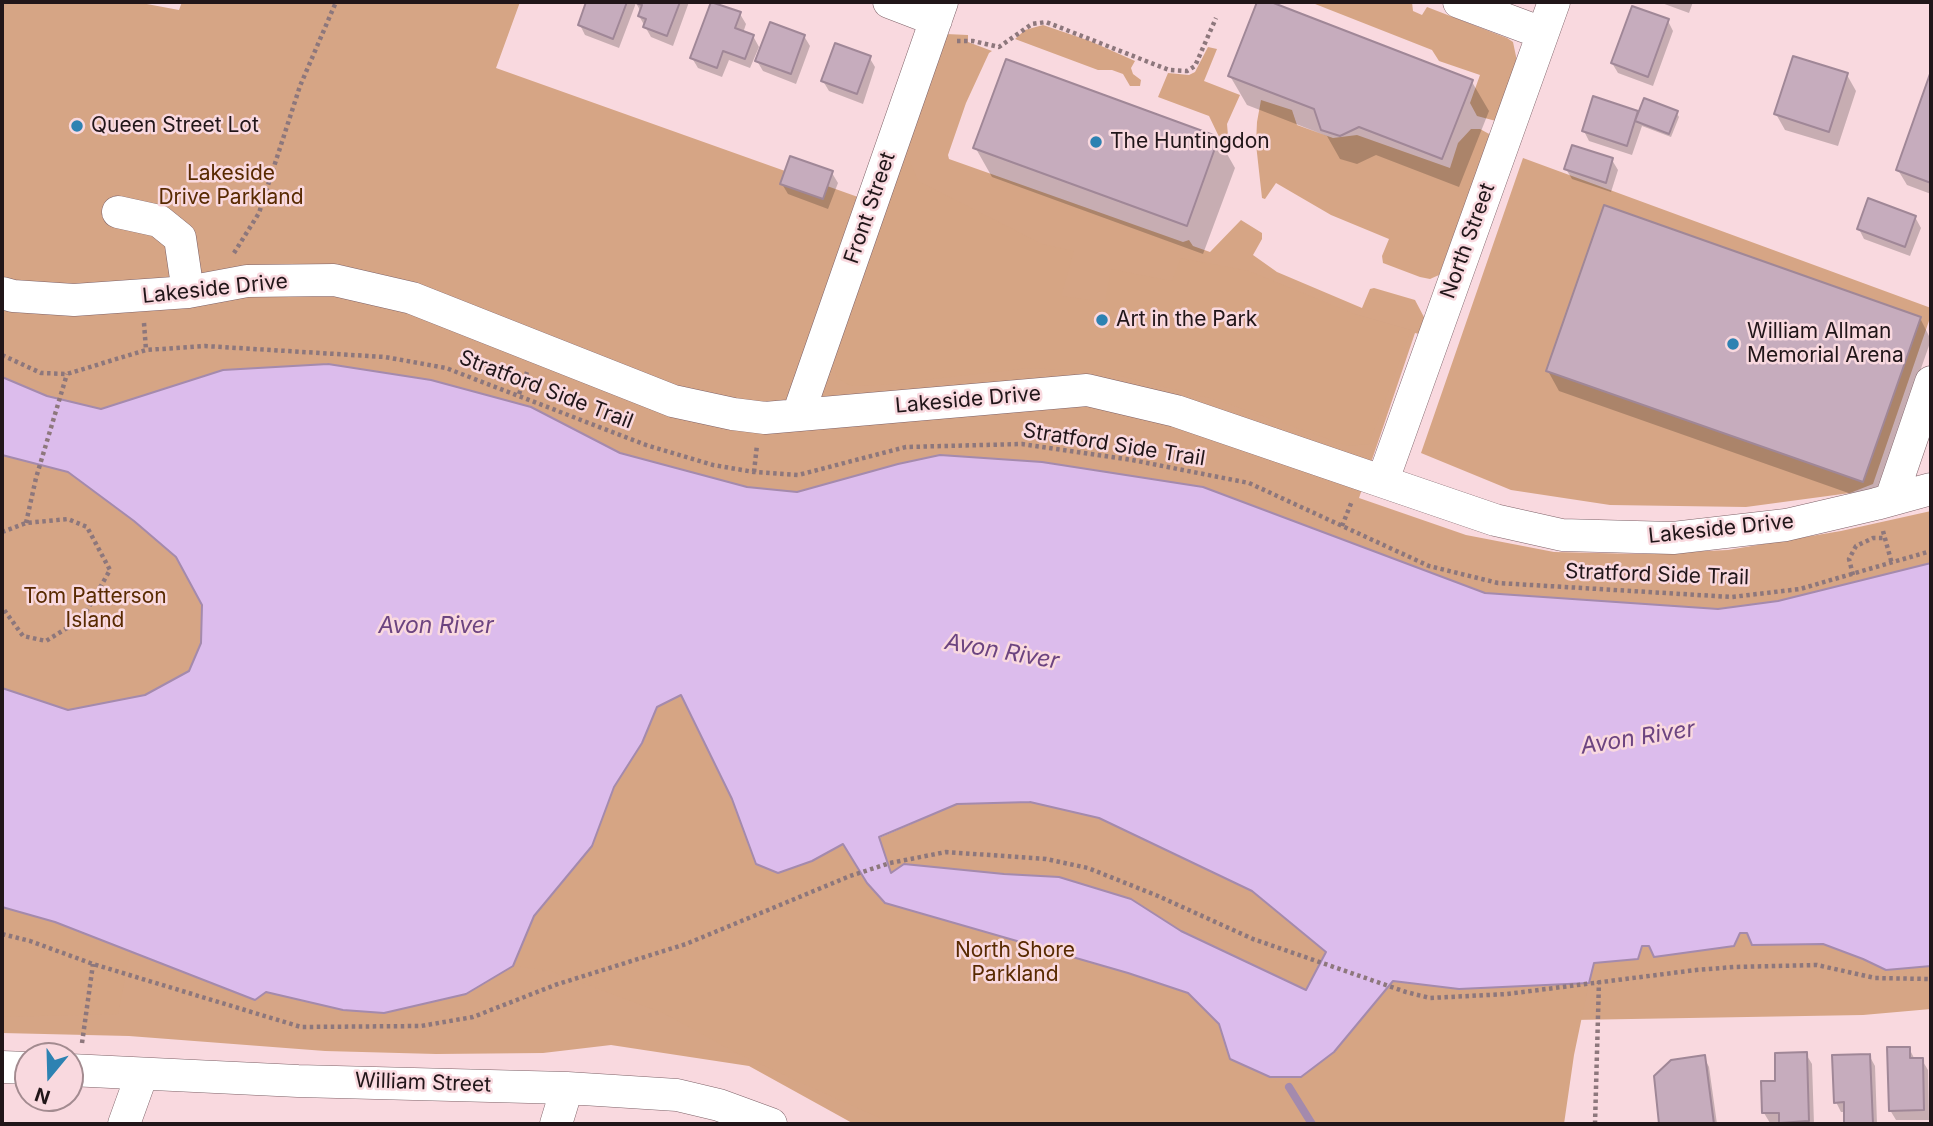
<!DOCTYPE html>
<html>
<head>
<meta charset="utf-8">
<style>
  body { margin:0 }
  #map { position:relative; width:1933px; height:1126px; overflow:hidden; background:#f9d9df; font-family:Inter,sans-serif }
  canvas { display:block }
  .frame { position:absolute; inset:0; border:4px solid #211619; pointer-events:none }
  .north { position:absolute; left:14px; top:1042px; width:70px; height:70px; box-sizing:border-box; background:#f9d9df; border:2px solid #a38b90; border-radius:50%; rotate:199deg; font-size:19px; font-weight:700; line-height:28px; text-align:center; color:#211619 }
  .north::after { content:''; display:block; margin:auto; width:24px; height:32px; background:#2d82b2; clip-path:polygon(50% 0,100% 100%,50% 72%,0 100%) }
</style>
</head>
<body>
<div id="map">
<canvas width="1933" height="1126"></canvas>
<div class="frame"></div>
<div class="north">N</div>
</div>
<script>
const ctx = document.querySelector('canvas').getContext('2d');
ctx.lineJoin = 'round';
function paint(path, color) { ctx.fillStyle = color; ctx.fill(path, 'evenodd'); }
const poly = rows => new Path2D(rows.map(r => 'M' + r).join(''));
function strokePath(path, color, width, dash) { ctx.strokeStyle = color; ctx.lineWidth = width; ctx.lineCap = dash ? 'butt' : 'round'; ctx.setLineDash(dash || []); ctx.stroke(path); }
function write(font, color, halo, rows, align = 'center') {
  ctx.font = font + ' Inter,sans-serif'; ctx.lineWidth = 5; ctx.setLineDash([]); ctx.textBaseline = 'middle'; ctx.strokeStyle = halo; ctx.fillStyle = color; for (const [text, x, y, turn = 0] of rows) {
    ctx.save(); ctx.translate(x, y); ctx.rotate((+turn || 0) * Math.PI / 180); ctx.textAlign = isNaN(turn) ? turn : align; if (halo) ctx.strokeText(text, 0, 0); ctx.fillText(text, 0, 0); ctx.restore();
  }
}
const green = poly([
  [2,2,136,2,179,10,182,2,520,2,496,68,886,207,946,34,968,35,968,42,992,51,989,53,966,103,948,155,949,159,1183,242,1189,240,1193,246,1210,252,1241,220,1262,233,1262,239,1253,255,1277,272,1362,308,1370,289,1374,288,1415,300,1425,319,1419,334,1415,333,1359,498,1466,535,1554,552,1640,554,1728,550,1841,531,1931,511,1931,563,1778,601,1718,609,1485,593,1392,559,1042,462,941,455,898,464,797,492,747,487,620,453,531,407,223,370,101,409,47,396,2,377],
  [1310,2,1412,2,1413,11,1422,15,1427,7,1507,38,1513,42,1517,61,1496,121,1477,116,1470,103,1480,75,1439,61,1432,50],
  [1043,25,1090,41,1135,61,1131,68,1133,74,1141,80,1140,86,1130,86,1123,74,1112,70,1098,70,1015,39,1025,30],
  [1208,47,1217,49,1204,81,1240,95,1227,124,1229,147,1221,141,1209,116,1158,97,1168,73,1189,75,1195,72],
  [1261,100,1292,110,1297,125,1333,138,1357,135,1450,168,1458,143,1471,129,1480,129,1491,135,1439,275,1430,279,1420,277,1383,263,1382,256,1389,239,1331,215,1276,183,1265,199,1262,198,1256,144,1257,122],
  [1523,158,1931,308,1931,315,1873,484,1850,493,1746,507,1610,505,1511,490,1421,453],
  [2,455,68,472,134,521,176,557,202,605,201,643,189,671,145,695,68,710,2,688],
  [1030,802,1099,818,1252,891,1329,954,1593,963,1638,959,1642,946,1649,946,1654,957,1734,946,1740,933,1747,933,1752,945,1823,944,1863,959,1886,970,1931,966,1931,1009,1863,1015,1457,1022,1453,1124,854,1124,749,1066,611,1045,543,1053,436,1054,325,1051,129,1036,2,1033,2,907,55,922,255,1000,266,992,343,1010,384,1013,466,994,513,966,879,838,957,804]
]);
const forest = poly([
  [901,159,909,159,918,181,1042,244,1074,251,1061,296,1105,302,1111,269,1172,281,1181,258,1249,271,1355,314,1411,330,1369,444,1348,446,1217,400,1107,373,1030,368,881,385,851,386,837,378,832,360],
  [681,694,732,799,812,861,843,843,867,883,886,903,1128,973,1188,993,1219,1024,1230,1059,1289,1087,1334,1052,1393,981,1459,989,1589,983,1574,1055,1564,1124,893,1124,742,1056,663,1013,550,971,513,966,534,916,592,846,614,787,642,743,657,707],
  [2,907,55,922,130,952,118,1014,2,1017]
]);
const water = poly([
  [328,364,431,380,531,407,620,453,747,487,797,492,898,464,940,455,1042,462,1203,487,1485,593,1718,609,1778,601,1931,563,1931,966,1886,970,1863,959,1823,944,1752,945,1747,933,1740,933,1734,946,1654,957,1649,946,1642,946,1638,959,1594,963,1589,983,1459,989,1393,981,1334,1052,1301,1077,1270,1077,1230,1059,1219,1024,1188,993,1128,973,885,903,867,883,843,844,812,861,778,873,756,864,732,799,681,695,657,707,642,743,614,787,592,846,534,916,513,966,466,994,384,1013,343,1010,266,992,255,1000,55,922,2,907,2,688,68,710,145,695,189,671,201,643,202,605,176,557,134,521,68,472,2,455,2,377,47,396,101,409,223,370,328,364],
  [1030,802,1099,818,1252,891,1326,952,1306,990,1181,931,1131,899,1059,877,1004,874,904,864,891,873,879,837,957,804,1030,802]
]);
const shadow = poly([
  [588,2,689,2,673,46,651,37,639,16,641,12,636,3,619,48,585,35,580,25],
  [1259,2,1266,2,1472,82,1489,111,1459,187,1376,155,1357,164,1340,159,1327,136,1247,105,1230,76],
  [1659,2,1693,2,1689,13],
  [740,14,746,24,743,33,753,36,759,47,750,68,729,60,722,77,698,68,692,58],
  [1668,21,1673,31,1653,86,1618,73,1612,63],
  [804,36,810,46,796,84,763,71,757,61],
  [869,57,875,67,863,104,829,91,823,81],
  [1847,75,1856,91,1838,146,1785,130,1776,114],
  [1931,76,1931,194,1907,185,1898,170],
  [1676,112,1679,117,1671,137,1642,126,1632,155,1589,141,1584,131,1637,113,1639,116],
  [1218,138,1235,168,1203,254,992,177,975,147],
  [1612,160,1618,170,1611,192,1572,179,1566,169],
  [832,173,838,183,828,209,788,194,782,184],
  [1915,217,1921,228,1910,256,1864,239,1859,229],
  [1920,318,1931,340,1874,502,1559,391,1548,371],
  [1909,1048,1915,1060,1922,1060,1928,1070,1929,1120,1896,1120,1890,1110],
  [1806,1054,1812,1064,1814,1124,1770,1123,1764,1113,1777,1082],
  [1869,1055,1875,1066,1877,1124,1846,1124,1846,1112,1841,1112,1836,1102],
  [1704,1057,1709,1067,1717,1124,1661,1124,1656,1077]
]);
const stream = poly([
  [1289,1087,1312,1124]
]);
const building = poly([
  [586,2,627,2,613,39,578,25,586,2],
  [633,2,680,2,667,36,643,27,646,19,638,16,642,5,633,2],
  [711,2,741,12,735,28,754,35,745,59,723,51,717,68,690,58,711,2],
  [1257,2,1271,2,1473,80,1442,159,1359,127,1340,136,1321,130,1314,109,1228,76,1257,2],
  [1632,6,1669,19,1648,77,1611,63,1632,6],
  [770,22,805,35,791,74,755,61,770,22],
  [835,43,871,56,857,94,821,81,835,43],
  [1793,56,1848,73,1829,132,1774,114,1793,56],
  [1006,59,1219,137,1187,226,973,148,1006,59],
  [1931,71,1931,183,1896,170,1931,71],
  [1593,96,1638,111,1627,146,1582,131,1593,96],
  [1644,98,1678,111,1669,134,1635,121,1644,98],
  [1572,145,1613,158,1606,183,1564,169,1572,145],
  [790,156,833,171,823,199,780,184,790,156],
  [1868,198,1916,216,1905,247,1857,229,1868,198],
  [1604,205,1921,317,1863,482,1546,371,1604,205],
  [1887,1047,1910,1047,1910,1058,1923,1058,1924,1110,1889,1111,1887,1047],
  [1807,1052,1809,1121,1779,1123,1779,1113,1762,1113,1761,1081,1775,1081,1775,1053,1807,1052],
  [1870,1054,1873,1124,1844,1124,1844,1102,1834,1103,1832,1055,1870,1054],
  [1705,1055,1714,1124,1659,1124,1654,1076,1671,1060,1705,1055]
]);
const path = poly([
  [957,41,973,41,999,47,1032,24,1046,22,1169,70,1187,71,1195,66,1216,18],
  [234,253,259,213,300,86,336,2],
  [144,323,146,350],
  [2,355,41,373,67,374,146,350,205,346,385,357,446,368,646,445,713,465,754,472,798,475,906,447,1022,444,1132,460,1249,483,1429,566,1498,583,1732,597,1800,589,1931,551],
  [519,394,527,372],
  [754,472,757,445],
  [26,523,36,478,67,374],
  [1342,526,1352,501],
  [1883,531,1892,564],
  [2,532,26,523,68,519,87,527,110,570,86,612,67,628,46,641,23,636,2,607],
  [1853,575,1849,559,1856,546,1873,538,1885,538],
  [2,934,30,941,93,964,301,1027,421,1026,473,1017,555,985,686,944,850,876,890,863,946,852,1046,859,1088,868,1158,896,1253,939,1406,992,1430,998,1507,994,1696,970,1734,967,1817,965,1875,978,1931,979],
  [82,1043,93,964],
  [1595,1124,1599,981]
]);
const minor = poly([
  [889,2,936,20],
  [1459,2,1542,33],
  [118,212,159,221,180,238,188,292],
  [2,293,13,296,74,300,188,292,247,281,334,280,412,298,673,401,733,414,765,418,1087,390,1176,411,1495,520,1562,535,1673,538,1786,525,1876,504,1931,489],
  [798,415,942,2],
  [1383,480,1554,2],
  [1891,499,1931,382],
  [2,1067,28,1068],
  [70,1070,298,1081,567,1088,677,1095,719,1105,771,1124],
  [124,1124,142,1074],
  [556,1124,567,1088]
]);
const markers = [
  [77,126,7,"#2d82b2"],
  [1096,142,7,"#2d82b2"],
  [1102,320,7,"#2d82b2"],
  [1733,344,7,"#2d82b2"]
];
const poiNames = [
  ["Queen Street Lot",91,126],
  ["The Huntingdon",1110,142],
  ["Art in the Park",1116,320],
  ["William Allman",1747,332],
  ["Memorial Arena",1747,356]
];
const parkNames = [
  ["Lakeside",231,174],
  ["Drive Parkland",231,198],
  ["Tom Patterson",95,597],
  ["Island",95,621],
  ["North Shore",1015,951],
  ["Parkland",1015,975]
];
const streetNames = [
  ["Front Street",870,208,-71],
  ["North Street",1468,241,-70],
  ["Lakeside Drive",215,289,-6],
  ["Stratford Side Trail",546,390,21],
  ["Lakeside Drive",968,400,-5],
  ["Stratford Side Trail",1114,445,9],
  ["Lakeside Drive",1721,529,-6],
  ["Stratford Side Trail",1657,575,2],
  ["William Street",423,1083,2]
];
const waterNames = [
  ["Avon River",436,626],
  ["Avon River",1002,652,10],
  ["Avon River",1638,738,-9]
];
paint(green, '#d6a585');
paint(forest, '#d6a584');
paint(water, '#dcbcec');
strokePath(water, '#a48aad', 2);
paint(shadow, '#0003');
strokePath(stream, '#a48aad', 8);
paint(building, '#c6acbd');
strokePath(building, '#a08797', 2);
strokePath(minor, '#7e6268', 33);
strokePath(path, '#8d777c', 4.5, [3.5, 3.5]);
strokePath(minor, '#fff', 32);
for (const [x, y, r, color] of markers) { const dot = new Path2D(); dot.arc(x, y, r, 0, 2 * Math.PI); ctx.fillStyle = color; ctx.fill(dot); strokePath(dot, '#f9d9df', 2.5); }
write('21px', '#211619', '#f9d9df', poiNames, 'left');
write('21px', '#582a01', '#f9d9df', parkNames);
write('21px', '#211619', '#f9d9df', streetNames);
write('italic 23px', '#6c4480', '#f9d9df', waterNames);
</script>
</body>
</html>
